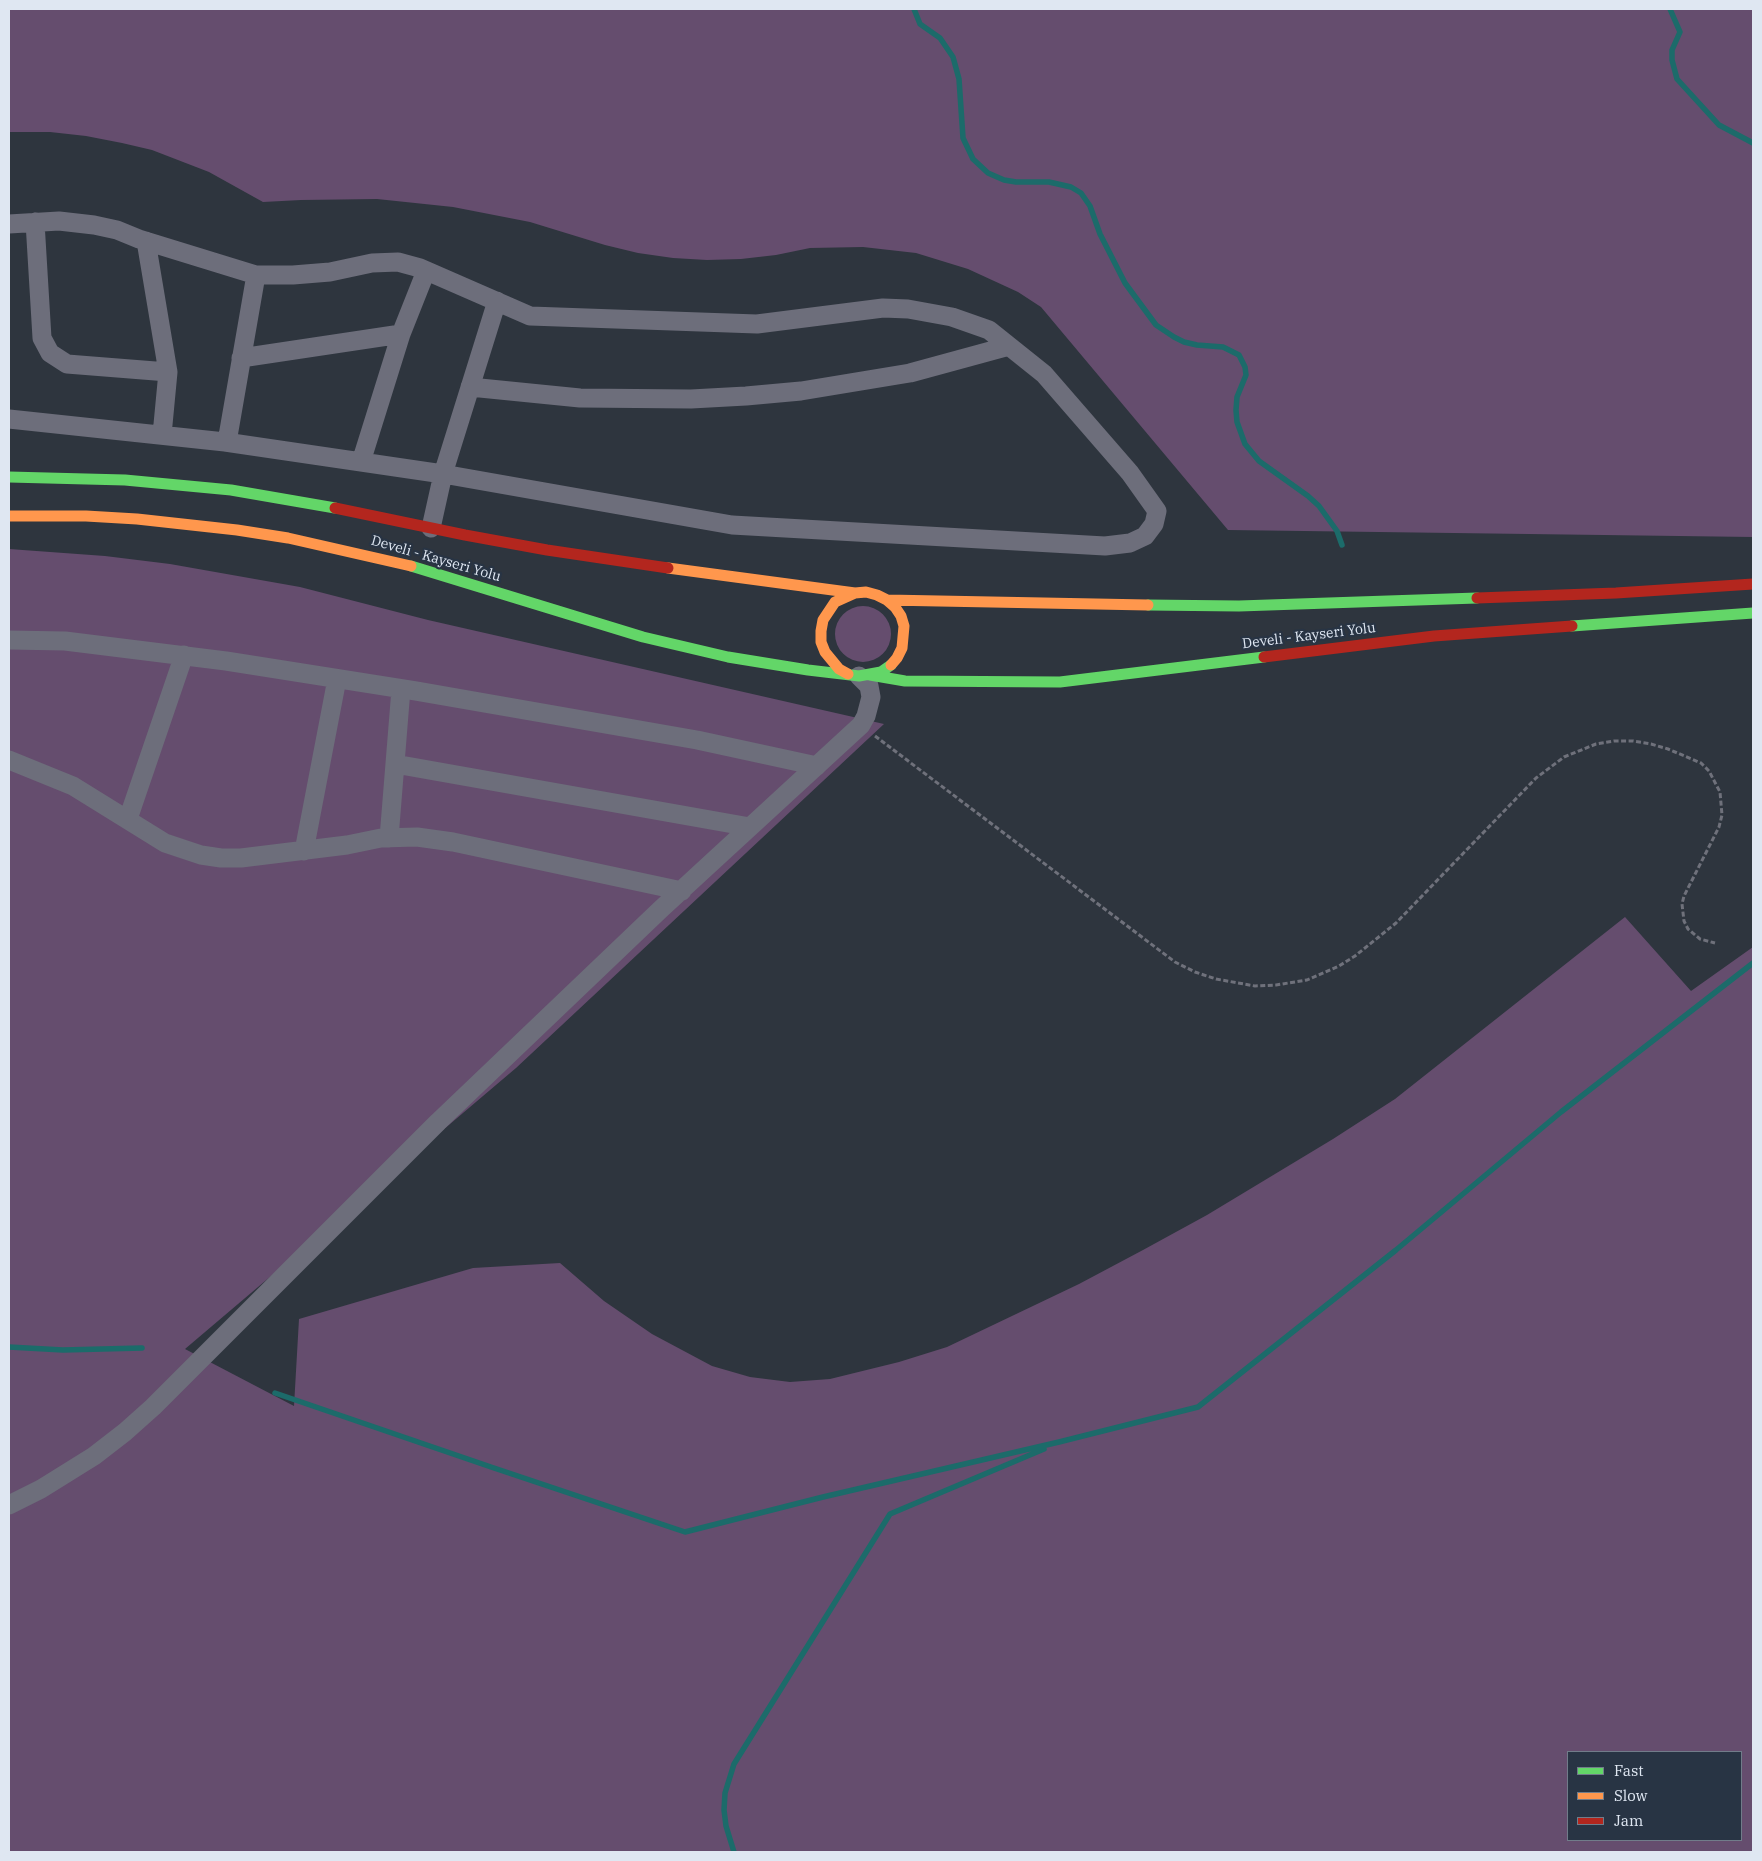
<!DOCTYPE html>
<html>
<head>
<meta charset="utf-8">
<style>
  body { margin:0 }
  #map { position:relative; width:1762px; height:1861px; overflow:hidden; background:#2e353e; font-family:"IBM Plex Serif",serif }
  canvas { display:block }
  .frame { position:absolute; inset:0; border:10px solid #dfe7f2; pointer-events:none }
  .legend { position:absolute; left:1567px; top:1751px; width:175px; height:90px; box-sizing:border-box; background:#283444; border:1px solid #717c8a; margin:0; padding:6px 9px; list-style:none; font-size:15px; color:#dfe7f2 }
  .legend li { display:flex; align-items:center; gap:10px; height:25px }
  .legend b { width:25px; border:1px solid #717c8a }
</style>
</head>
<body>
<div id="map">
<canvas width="1762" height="1861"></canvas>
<div class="frame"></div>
<ul class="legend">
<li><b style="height:6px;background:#63d668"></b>Fast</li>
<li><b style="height:6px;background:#ff974d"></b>Slow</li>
<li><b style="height:6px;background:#b3261e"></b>Jam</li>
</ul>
</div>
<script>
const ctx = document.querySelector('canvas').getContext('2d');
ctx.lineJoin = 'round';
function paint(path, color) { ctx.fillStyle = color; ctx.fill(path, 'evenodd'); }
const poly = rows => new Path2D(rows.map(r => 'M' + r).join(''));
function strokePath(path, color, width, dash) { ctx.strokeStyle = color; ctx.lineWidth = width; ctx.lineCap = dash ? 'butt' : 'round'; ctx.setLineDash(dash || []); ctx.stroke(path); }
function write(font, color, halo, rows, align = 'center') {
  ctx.font = font + ' "IBM Plex Serif",serif'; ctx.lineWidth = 4.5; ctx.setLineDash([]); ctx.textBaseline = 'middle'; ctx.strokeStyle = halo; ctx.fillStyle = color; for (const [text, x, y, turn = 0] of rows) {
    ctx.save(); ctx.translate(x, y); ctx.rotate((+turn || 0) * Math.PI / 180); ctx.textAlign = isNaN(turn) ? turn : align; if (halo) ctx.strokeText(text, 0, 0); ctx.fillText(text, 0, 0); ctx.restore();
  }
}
const green = poly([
  [9,9,1753,9,1753,537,1228,530,1041,307,1018,292,968,269,916,253,863,247,810,248,776,255,741,259,707,260,673,258,638,253,605,245,530,222,453,207,377,199,301,200,263,202,209,172,152,150,122,143,86,136,50,132,9,132],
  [9,549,105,556,170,564,300,587,428,620,884,724,516,1068,185,1349,294,1406,299,1319,473,1268,560,1263,604,1301,652,1334,712,1366,750,1377,790,1382,830,1379,899,1362,947,1347,1079,1284,1143,1250,1207,1215,1333,1139,1395,1099,1625,917,1691,991,1753,947,1753,1852,9,1852],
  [1568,1752,1741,1752,1741,1840,1568,1840],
  '835 634a28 28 0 1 1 56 0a28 28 0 1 1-56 0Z'
]);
const stream = poly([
  [914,9,920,24,940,38,953,57,959,79,963,138,973,159,988,173,1004,180,1016,182,1049,182,1071,187,1081,193,1090,206,1100,234,1125,283,1156,325,1174,337,1184,342,1197,345,1223,347,1239,355,1245,367,1246,375,1237,397,1236,410,1237,422,1245,444,1259,461,1308,496,1319,506,1337,531,1342,545],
  [1670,9,1680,32,1672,50,1672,60,1677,79,1719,125,1753,143],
  [9,1347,63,1350,142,1348],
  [275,1393,491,1467,685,1532,823,1497,1059,1442,1198,1407,1396,1250,1561,1112,1753,963],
  [734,1852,726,1826,724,1810,725,1793,734,1764,890,1514,1044,1449]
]);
const path = poly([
  [875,736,1175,962,1195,972,1216,979,1255,986,1276,985,1307,980,1339,966,1355,956,1396,923,1536,778,1564,757,1596,744,1614,741,1633,741,1651,744,1668,749,1701,763,1709,771,1720,792,1722,815,1719,827,1684,896,1682,904,1684,921,1688,929,1700,939,1715,943]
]);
const street = poly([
  [35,222,42,338,50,353,67,364,168,372],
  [9,224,59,221,94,225,117,230,139,239,256,275,293,275,330,272,372,263,398,262,420,268,530,316,757,324,883,308,908,309,952,317,989,330,1044,374,1130,473,1157,511,1154,524,1145,536,1130,543,1105,546,732,525,443,474,225,442,9,419],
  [146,241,168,372,162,435],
  [241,358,401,334],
  [470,387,580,398,691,399,746,396,801,391,910,373,1009,346],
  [227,442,256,275],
  [361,462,401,334,426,271],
  [431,528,443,474,497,301],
  [9,640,65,641,226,661,416,691,697,740,817,766],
  [9,760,73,786,165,843,201,855,221,858,241,858,347,845,381,838,417,837,453,842,682,891],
  [395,764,750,827],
  [128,819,184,655],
  [389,838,401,689],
  [304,851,337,679],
  [9,1505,41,1489,94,1456,125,1432,153,1407,438,1122,661,909,861,725,866,716,871,697,869,686,859,676]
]);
const fast = poly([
  [9,477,125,480,231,490,335,508],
  [411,566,643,637,728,657,808,670,859,676,881,672,891,665],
  [1148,605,1239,606,1477,598],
  [1572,626,1753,613],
  [870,675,905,681,1060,682,1264,657]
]);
const slow = poly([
  [9,516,86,516,137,519,237,530,288,538,411,566],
  [668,568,855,593,866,592,877,595,887,600,895,607,901,616,904,626,902,648,897,658,891,665],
  [887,600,1148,605],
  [848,674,839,669,825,652,821,642,821,631,823,620,835,602,855,593]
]);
const jam = poly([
  [335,508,465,535,547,550,668,568],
  [1477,598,1616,593,1753,584],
  [1264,657,1434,636,1572,626]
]);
const streetNames = [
  ["Develi - Kayseri Yolu",436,559,16],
  ["Develi - Kayseri Yolu",1309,636,-7]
];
paint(green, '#654d6e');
strokePath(stream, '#1c6b6a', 5.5);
strokePath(path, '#6f717b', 3, [5, 2.5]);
strokePath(street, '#6d6e7b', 19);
strokePath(fast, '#63d668', 11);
strokePath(slow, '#ff974d', 11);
strokePath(jam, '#b3261e', 11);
write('14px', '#dfe7f2', '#283444', streetNames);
</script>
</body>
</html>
